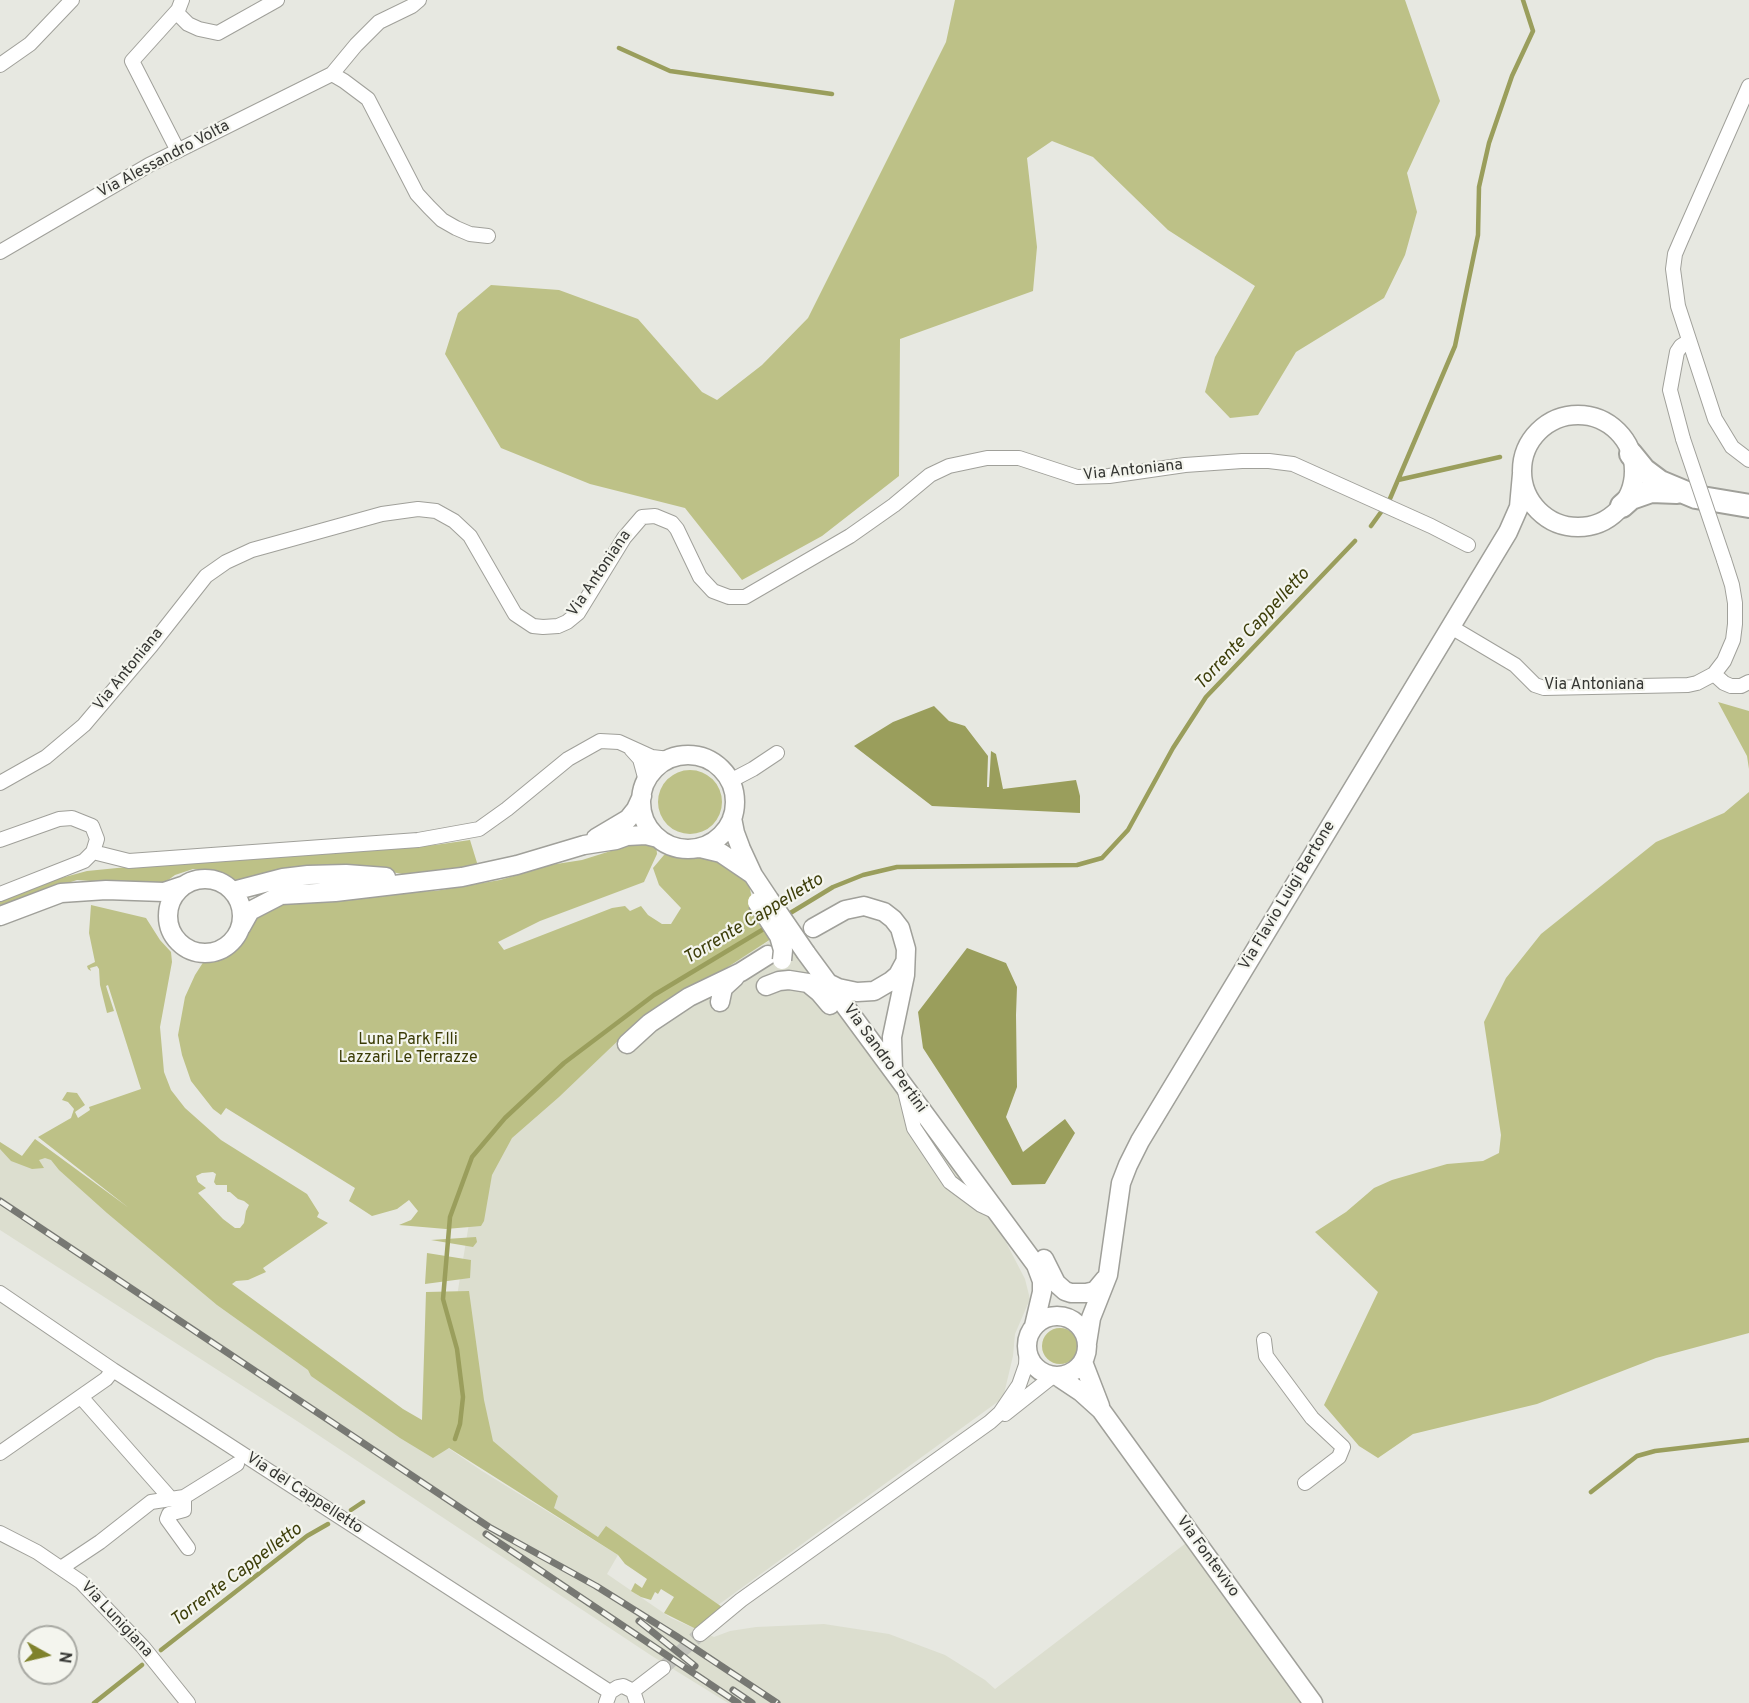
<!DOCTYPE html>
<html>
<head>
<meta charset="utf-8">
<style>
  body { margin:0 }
  #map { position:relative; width:1749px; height:1703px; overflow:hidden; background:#e7e8e1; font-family:Overpass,sans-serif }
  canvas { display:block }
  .north { position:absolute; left:18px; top:1625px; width:60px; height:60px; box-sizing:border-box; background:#f4f5ee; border:2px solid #a8a9a3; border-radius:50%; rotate:98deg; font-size:16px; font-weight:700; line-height:24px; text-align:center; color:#353633 }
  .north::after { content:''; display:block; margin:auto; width:21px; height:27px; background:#7f822c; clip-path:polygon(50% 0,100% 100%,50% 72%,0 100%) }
</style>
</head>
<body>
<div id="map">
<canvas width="1749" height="1703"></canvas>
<div class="north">N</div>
</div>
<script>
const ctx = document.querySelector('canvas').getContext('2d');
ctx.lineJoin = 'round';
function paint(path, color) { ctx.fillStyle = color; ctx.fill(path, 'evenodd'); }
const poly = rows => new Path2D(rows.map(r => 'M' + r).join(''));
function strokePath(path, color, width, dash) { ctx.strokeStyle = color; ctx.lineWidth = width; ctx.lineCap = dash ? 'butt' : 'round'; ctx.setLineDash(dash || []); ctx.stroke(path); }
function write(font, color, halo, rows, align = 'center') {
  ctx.font = font + ' Overpass,sans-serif'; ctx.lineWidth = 4.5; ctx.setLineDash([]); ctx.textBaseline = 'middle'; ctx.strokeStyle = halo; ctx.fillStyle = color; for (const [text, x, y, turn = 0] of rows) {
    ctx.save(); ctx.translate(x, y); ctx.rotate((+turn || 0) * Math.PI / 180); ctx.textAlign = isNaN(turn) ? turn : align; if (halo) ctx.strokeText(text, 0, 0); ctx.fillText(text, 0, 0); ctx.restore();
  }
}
const built = poly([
  [782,933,995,1221,1025,1279,1030,1299,1015,1334,1013,1356,1003,1398,714,1608,467,1457,457,1296,476,1181,533,1096,699,984],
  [35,1139,401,1416,482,1471,618,1555,607,1574,671,1618,714,1637,730,1631,756,1627,824,1624,889,1634,945,1655,985,1680,995,1689,1186,1543,1302,1703,728,1703,652,1656,297,1421,0,1230,0,1142,22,1156]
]);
const green = poly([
  [955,0,1405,0,1440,101,1407,173,1417,212,1405,255,1384,298,1296,352,1258,415,1230,418,1205,392,1215,357,1255,286,1168,230,1093,157,1052,141,1027,158,1037,247,1033,291,900,339,899,476,822,536,742,580,685,508,590,484,501,448,445,354,458,313,491,285,559,290,638,319,702,392,717,400,762,365,808,318,946,42],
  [1718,702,1749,711,1749,769,1747,756],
  '658 802a32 32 0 1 1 64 0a32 32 0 1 1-64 0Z',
  [1749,792,1749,1333,1656,1358,1537,1404,1413,1434,1378,1458,1359,1446,1324,1405,1378,1292,1315,1232,1346,1212,1374,1188,1392,1180,1447,1164,1483,1161,1499,1153,1501,1135,1484,1022,1506,978,1541,934,1656,842,1724,813],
  [470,840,478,866,413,876,370,868,311,867,279,869,259,875,246,881,239,881,202,869,193,869,175,875,160,886,77,880,0,905,0,900,50,881,87,871,178,862,435,845],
  [656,843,657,854,644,882,540,921,498,942,504,950,612,908,625,906,630,911,641,906,648,915,662,924,671,924,681,908,659,885,653,868,664,855,702,850,748,879,752,899,771,939,626,1033,559,1097,512,1138,492,1175,484,1221,481,1226,446,1229,399,1225,411,1220,418,1211,409,1200,397,1209,372,1216,349,1201,355,1188,226,1108,221,1115,213,1109,191,1081,182,1055,178,1035,185,997,195,975,204,961,235,943,244,926,281,895,435,891,500,880,550,865,582,860,633,844],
  [91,905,146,918,160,940,171,952,172,962,160,1027,164,1072,171,1090,185,1108,221,1140,307,1194,319,1213,317,1217,328,1223,263,1268,266,1272,248,1280,236,1281,232,1284,403,1409,422,1420,426,1292,469,1291,484,1400,493,1441,558,1496,554,1508,598,1537,606,1526,722,1607,700,1631,664,1613,674,1597,661,1589,658,1594,655,1592,651,1600,641,1597,631,1591,635,1583,642,1588,647,1579,625,1564,618,1555,449,1448,433,1458,400,1438,311,1376,308,1370,217,1305,107,1213,59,1170,51,1160,45,1158,39,1160,44,1168,32,1169,11,1161,0,1149,0,1142,22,1156,35,1139,129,1208,38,1137,71,1118,74,1109,68,1102,62,1100,67,1092,77,1093,85,1105,75,1112,78,1118,90,1110,89,1107,141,1089,108,985,106,986,114,1011,107,1013,100,985,99,969,97,966,90,968,91,971,88,969,87,966,95,962,89,933],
  [213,1172,216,1174,214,1182,216,1185,227,1185,227,1192,230,1192,238,1199,244,1201,249,1205,246,1211,244,1223,240,1228,235,1228,223,1219,198,1193,206,1188,198,1182,196,1176,202,1173],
  [476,1237,477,1242,473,1247,431,1240],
  [427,1253,471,1260,470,1278,425,1284],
  '1042 1346a18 18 0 1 1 36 0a18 18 0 1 1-36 0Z'
]);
const water = poly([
  [934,706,949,721,965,726,988,756,987,787,989,787,991,751,996,754,1003,789,1076,780,1080,796,1080,813,932,806,854,746,893,722],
  [967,948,1006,963,1017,987,1016,1015,1017,1087,1006,1117,1023,1152,1065,1119,1075,1133,1045,1184,1012,1185,923,1048,918,1012]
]);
const stream = poly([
  [619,48,670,71,832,94],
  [1398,480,1500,457],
  [1371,526,1389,501,1455,346,1478,235,1479,187,1489,143,1512,76,1533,31,1523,0],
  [787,915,833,887,863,875,897,867,1077,865,1102,858,1128,830,1173,748,1206,697,1355,541],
  [455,1439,460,1424,463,1397,457,1349,443,1299,450,1217,472,1157,505,1118,564,1063,654,995,767,927],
  [1591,1492,1637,1456,1655,1451,1749,1440],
  [351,1510,363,1502],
  [161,1650,307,1536,328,1524],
  [94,1703,142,1665]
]);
const minorTunnel = poly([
  [663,1668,700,1634]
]);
const minor = poly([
  [182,0,177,13,188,24,199,29,218,33,277,0],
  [0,65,30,44,72,0],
  [332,74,344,81,368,99,417,194,429,207,442,220,456,228,470,234,488,236],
  [1749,86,1681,240,1675,254,1673,269,1678,306,1715,419,1732,447,1749,460],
  [178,151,132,61,178,10],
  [0,252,149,165,332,74,356,45,379,22,412,6,419,0],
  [1683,439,1670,390,1677,352,1681,346,1689,341],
  [1451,627,1515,665,1535,685,1544,688,1688,685,1697,683,1714,674,1724,661,1733,640,1735,624,1735,603,1732,585,1724,560],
  [1714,674,1724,683,1731,686,1741,686,1749,682],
  [631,749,640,759,646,781],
  [730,781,753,769,777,753],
  [0,783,46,757,84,725,151,646,206,576,226,562,252,550,382,514,418,509,436,511,454,521,470,536,515,614,533,626,543,627,558,626,567,622,578,613,624,538,642,517,655,516,672,523,677,529,700,577,713,591,729,597,745,597,850,536,894,505,930,475,949,466,987,458,1019,458,1077,477,1109,476,1185,465,1242,461,1269,461,1293,464,1431,526,1468,545],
  [0,840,59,819,72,818,92,826,97,839,93,852,84,861,0,894],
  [93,852,129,861,418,840,479,829,507,809,568,759,600,741,619,742,652,757,669,759],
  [905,1091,914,1128,950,1182,981,1205,996,1212],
  [0,1293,113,1370,610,1692],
  [1264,1340,1266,1356,1312,1418,1343,1447,1339,1457,1305,1483],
  [81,1397,171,1499],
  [1005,1414,1053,1376],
  [0,1453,106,1379,113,1370],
  [184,1497,184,1510,169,1514,167,1519,188,1548],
  [0,1533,37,1552,81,1582,143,1647,188,1703],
  [61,1568,100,1542,151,1502,184,1497,237,1464],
  [700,1634,741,1600,990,1422,1000,1413,1019,1385,1026,1365,1027,1344],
  [633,1691,663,1668],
  [606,1703,610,1692,618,1687,623,1686,633,1691,637,1703]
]);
const tertiary = poly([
  '1522 471a56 56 0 1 1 112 0a56 56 0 1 1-112 0Z',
  '641 802a47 47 0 1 1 94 0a47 47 0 1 1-94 0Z',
  [732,818,735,833,741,849,753,875,769,899],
  [596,838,628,819,636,809,642,796],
  [700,848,721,853,752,874],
  '168 916a37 37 0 1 1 74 0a37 37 0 1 1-74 0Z',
  [237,890,283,878,308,875,346,874,386,877],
  [0,916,61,893,106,890,164,892,185,885],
  [241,927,250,911,281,895,335,892,462,877,517,865,584,845,616,840,627,836,646,835,658,838],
  [813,928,845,910,864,906,884,912,893,919,900,928,906,949,905,975,892,1037,893,1071],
  [806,953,1036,1265,1042,1281,1042,1292,1034,1326],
  [828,983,838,988,857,992,874,991,891,981,898,975,905,962],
  [766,986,779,981,789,980,808,983,819,992,830,1005],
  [720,1002,723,988,735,977],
  [627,1044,650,1023,689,997,741,972,768,955],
  [1044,1259,1056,1283,1065,1291,1071,1293,1086,1293,1095,1291,1105,1279],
  '1027 1346a30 30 0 1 1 60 0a30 30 0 1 1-60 0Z',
  [1087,1343,1091,1318,1108,1275,1121,1183,1128,1165,1140,1141,1508,532,1519,507,1522,474],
  [1083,1362,1100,1406],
  [1057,1376,1081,1392,1101,1410,1313,1703]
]);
const primary = poly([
  [1631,454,1644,470,1660,482,1696,497,1749,506],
  [1622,506,1631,498,1651,491,1677,492]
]);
const rail = poly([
  [0,1201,489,1527,596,1586,676,1636,777,1703],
  [486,1534,738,1703],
  [639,1621,695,1666],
  [733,1690,752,1703]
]);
const minorBridge = poly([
  [1683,439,1724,560]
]);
const tertiaryBridge = poly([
  [769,899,806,953],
  [757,902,779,936,783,950,782,960]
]);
const streetNames = [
  ["Via Alessandro Volta",164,160,-28],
  ["Via Antoniana",1133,471,-6],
  ["Via Antoniana",600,574,-56],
  ["Via Antoniana",129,670,-51],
  ["Via Antoniana",1594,686],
  ["Via Flavio Luigi Bertone",1288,896,-59],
  ["Via Sandro Pertini",884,1059,54],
  ["Via del Cappelletto",304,1494,33],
  ["Via Fontevivo",1207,1557,54],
  ["Via Lunigiana",116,1620,47]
];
const parkNames = [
  ["Luna Park F.lli",408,1041],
  ["Lazzari Le Terrazze",408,1059]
];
const waterNames = [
  ["Torrente Cappelletto",1253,630,-47],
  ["Torrente Cappelletto",754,920,-31],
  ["Torrente Cappelletto",237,1576,-37]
];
paint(built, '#dcdecf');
paint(green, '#bdc187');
paint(water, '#9a9e5c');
strokePath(stream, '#9a9e5c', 4.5);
strokePath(minorTunnel, '#c3c4be', 14, [14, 7]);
strokePath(minor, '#a0a09a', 16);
strokePath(tertiary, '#a0a09a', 21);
strokePath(primary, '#a0a09a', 26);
strokePath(minor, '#fff', 14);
strokePath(tertiary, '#fff', 18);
strokePath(primary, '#fff', 22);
strokePath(rail, '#777873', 7);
strokePath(rail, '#f4f5ee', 4.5, [14]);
strokePath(minorBridge, '#a0a09a', 16, []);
strokePath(tertiaryBridge, '#a0a09a', 21, []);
strokePath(minorBridge, '#fff', 14);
strokePath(tertiaryBridge, '#fff', 18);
write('16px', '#353633', '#f4f5ee', streetNames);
write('16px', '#3a3b05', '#f4f5ee', parkNames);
write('italic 18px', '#3d3e09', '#f4f5ee', waterNames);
</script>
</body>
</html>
